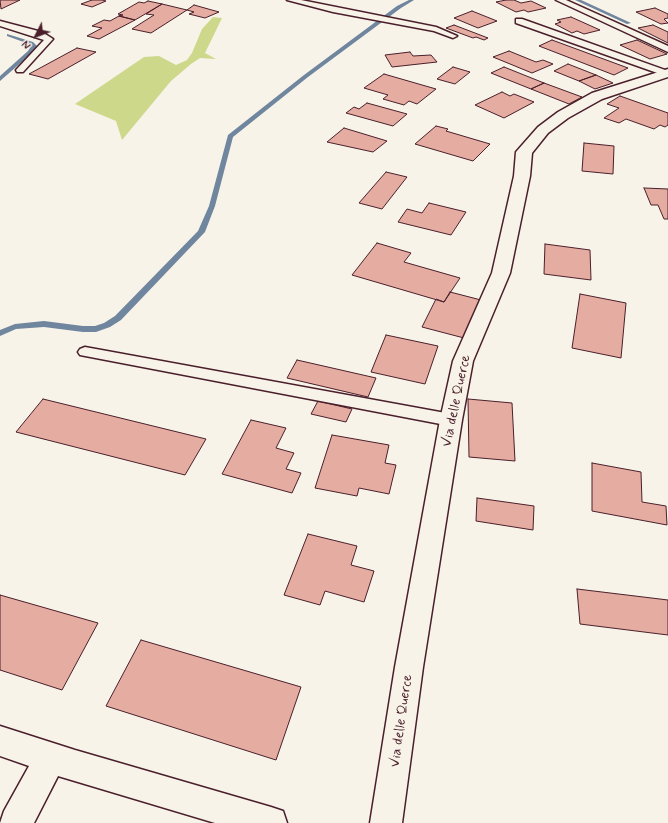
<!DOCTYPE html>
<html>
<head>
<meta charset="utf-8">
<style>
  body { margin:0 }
  #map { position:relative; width:668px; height:823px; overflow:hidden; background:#f7f3e8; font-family:Mynerve,sans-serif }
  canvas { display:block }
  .north { position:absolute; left:16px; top:16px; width:40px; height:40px; -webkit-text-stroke:3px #f7f3e8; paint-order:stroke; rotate:228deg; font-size:11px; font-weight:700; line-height:16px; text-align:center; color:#4a1f2b }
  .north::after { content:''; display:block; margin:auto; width:14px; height:18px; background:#4a1f2b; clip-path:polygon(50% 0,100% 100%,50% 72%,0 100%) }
</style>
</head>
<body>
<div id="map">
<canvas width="668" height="823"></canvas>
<div class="north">N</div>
</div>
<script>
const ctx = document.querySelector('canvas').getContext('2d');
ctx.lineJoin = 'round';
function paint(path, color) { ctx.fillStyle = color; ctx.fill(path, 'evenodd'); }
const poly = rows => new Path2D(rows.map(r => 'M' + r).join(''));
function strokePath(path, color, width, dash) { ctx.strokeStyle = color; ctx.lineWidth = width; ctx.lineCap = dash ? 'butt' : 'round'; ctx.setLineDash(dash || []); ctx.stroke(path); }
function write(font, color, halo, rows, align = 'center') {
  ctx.font = font + ' Mynerve,sans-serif'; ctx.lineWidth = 3; ctx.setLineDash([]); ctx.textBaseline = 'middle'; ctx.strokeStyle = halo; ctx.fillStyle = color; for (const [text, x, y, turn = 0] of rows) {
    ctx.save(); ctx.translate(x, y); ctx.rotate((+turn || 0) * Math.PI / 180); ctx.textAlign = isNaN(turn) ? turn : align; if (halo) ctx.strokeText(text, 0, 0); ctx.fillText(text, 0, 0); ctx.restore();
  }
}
const green = poly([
  [213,17,222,18,205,53,216,59,200,58,191,64,171,81,122,140,116,121,75,104,144,57,159,56,176,65,187,60,192,53,202,29]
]);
const stream = poly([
  [409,0,414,0,401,8,308,77,233,137,215,206,205,232,121,320,110,327,96,332,83,332,44,327,16,329,0,336,0,330,15,324,44,321,83,326,95,326,104,323,115,316,198,231,209,206,228,135,304,75,397,6,409,0],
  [575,0,581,0,631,23,627,24,575,0],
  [7,34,33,42,37,46,32,53,0,81,0,76,28,51,31,46,29,44,7,36,7,34]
]);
const building = poly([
  [0,0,20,0,1,9,0,0],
  [92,0,102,0,106,1,92,7,81,4,92,0],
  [506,0,514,0,521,3,531,1,546,8,528,12,524,10,516,12,496,2,506,0],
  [148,1,162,4,135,20,119,16,123,15,118,14,139,2,144,3,148,1],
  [162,4,187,10,151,33,132,29,154,15,146,14,162,4],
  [194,5,219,12,205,18,189,14,194,12,187,10,194,5],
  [655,8,668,14,668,18,664,19,668,23,661,24,636,12,655,8],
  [472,11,497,21,478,28,454,18,472,11],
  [119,16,135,20,99,39,87,36,102,28,92,26,104,20,110,21,119,16],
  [571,17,600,30,584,34,577,31,572,33,555,24,561,22,557,20,571,17],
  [454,25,488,38,484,40,476,37,473,38,446,28,454,25],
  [653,25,668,32,668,43,638,28,653,25],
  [552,40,628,68,614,75,539,46,552,40],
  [637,40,667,54,650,59,620,45,637,40],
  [77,48,96,52,48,79,29,74,77,48],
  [509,51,536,62,543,60,553,64,532,73,493,57,509,51],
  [410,52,413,56,431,55,437,62,392,67,385,55,410,52],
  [568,64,596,75,579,81,554,71,568,64],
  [453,67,470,72,455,84,437,79,453,67],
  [504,67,544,83,531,89,491,73,504,67],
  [384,74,436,89,417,104,409,101,404,105,383,99,388,95,364,88,384,74],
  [596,75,613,83,595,89,579,81,596,75],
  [544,83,582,97,569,104,531,89,544,83],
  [502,92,510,96,514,94,534,102,504,118,475,105,502,92],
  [620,96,668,113,668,125,665,127,660,125,654,129,626,119,619,123,604,118,619,108,607,104,620,96],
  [367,103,407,114,393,126,346,113,354,107,359,109,367,103],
  [436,126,448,129,446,131,490,144,473,161,415,144,436,126],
  [344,128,387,141,373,152,327,142,344,128],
  [584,143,614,146,613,174,582,171,584,143],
  [386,172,407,177,382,209,359,203,386,172],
  [644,188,668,189,668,219,664,219,658,205,651,205,644,188],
  [429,203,466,212,451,235,398,222,407,209,422,213,429,203],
  [377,243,411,253,404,262,460,278,444,302,352,275,377,243],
  [545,244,590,250,591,280,544,274,545,244],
  [450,292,481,300,464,338,422,327,436,299,444,302,450,292],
  [580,294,626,303,621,358,572,348,580,294],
  [386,335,438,346,425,384,371,372,386,335],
  [297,360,376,378,368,397,287,378,297,360],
  [43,399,206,439,185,475,16,432,43,399],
  [468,399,512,403,515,461,469,457,468,399],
  [318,401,352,409,346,422,311,414,318,401],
  [251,420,286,428,276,448,294,453,286,469,301,473,292,493,222,474,251,420],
  [332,435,389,445,385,463,396,465,389,494,359,488,357,496,315,488,332,435],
  [592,463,641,472,642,502,666,506,667,525,592,511,592,463],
  [477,498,534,506,533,530,476,521,477,498],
  [308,534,357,546,351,565,374,571,364,602,325,591,320,605,284,595,308,534],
  [577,589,668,600,668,635,580,624,577,589],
  [0,595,98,623,62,690,0,670,0,595],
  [141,640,301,687,276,760,106,706,141,640]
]);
const lane = poly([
  [287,0,301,0,436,27,457,36,453,38,434,31,333,12,287,0],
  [556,0,566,0,668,46,668,52,556,0],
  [516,19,522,19,668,71,668,75,663,75,516,23,516,19],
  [0,21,42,32,53,39,23,72,17,72,16,70,44,40,0,26,0,21],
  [85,347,451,414,456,416,459,420,456,424,451,426,80,355,78,352,80,349,85,347]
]);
const street = poly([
  [668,69,668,77,602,99,568,118,548,133,532,153,530,176,510,273,473,361,462,420,423,667,402,823,370,823,395,667,440,420,453,361,492,273,514,176,516,152,538,127,558,112,592,93,668,69],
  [0,726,75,750,271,807,283,811,287,823,215,823,58,776,34,823,0,823,4,811,29,766,0,756,0,726]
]);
const streetNames = [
  ["Via delle Querce",457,401,-78],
  ["Via delle Querce",402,721,-82]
];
paint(green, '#cdd88b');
paint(stream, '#70859e');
paint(building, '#e5aca1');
strokePath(building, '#4a1f2b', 1);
strokePath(lane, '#4a1f2b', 3);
strokePath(street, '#4a1f2b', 3);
paint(lane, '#f7f3e8');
paint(street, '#f7f3e8');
write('14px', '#4a1f2b', '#f7f3e8', streetNames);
</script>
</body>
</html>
